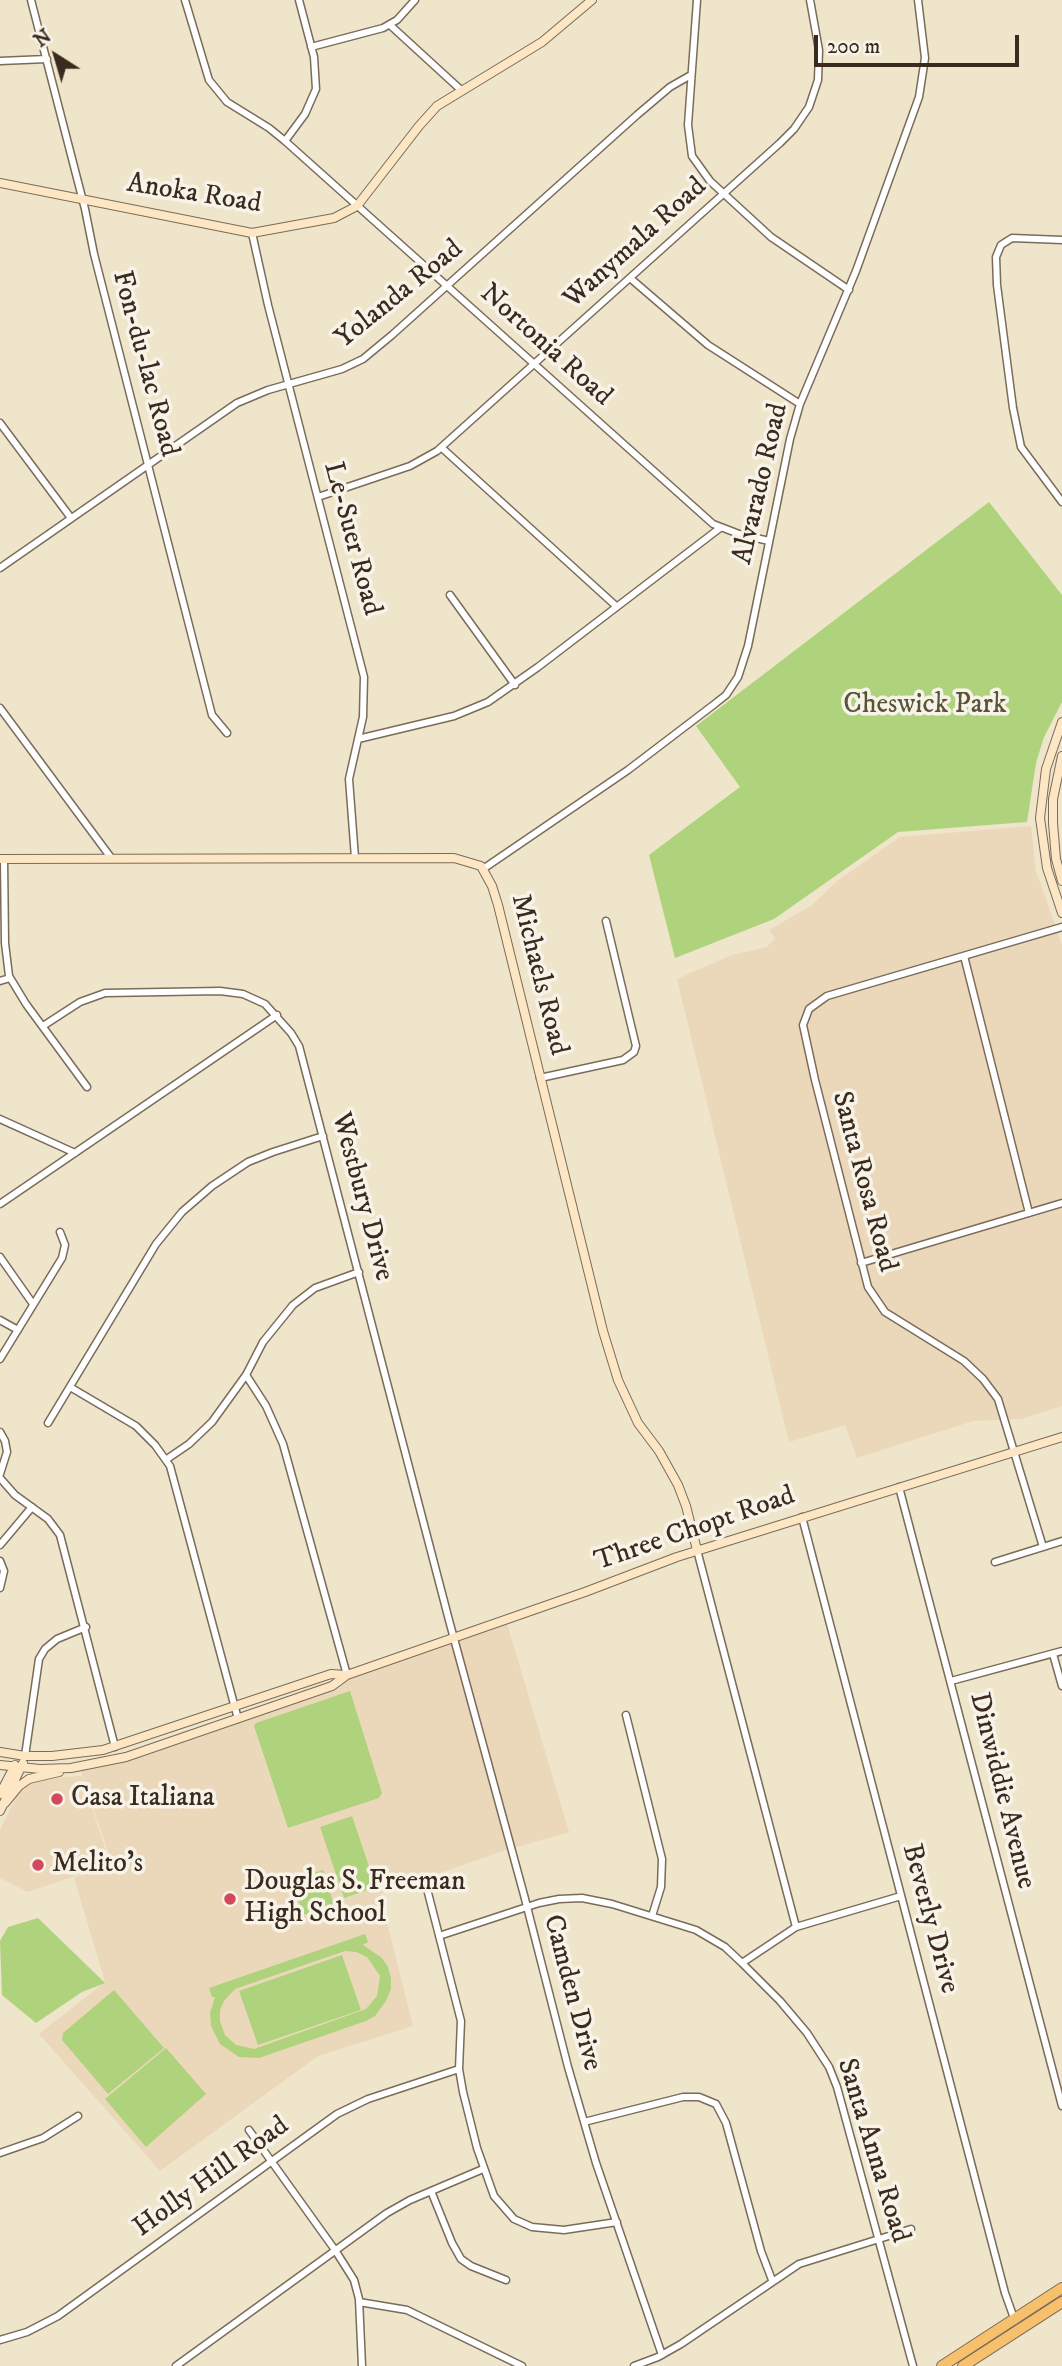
<!DOCTYPE html>
<html>
<head>
<meta charset="utf-8">
<style>
  body { margin:0 }
  #map { position:relative; width:1062px; height:2366px; overflow:hidden; background:#eee5ca; font-family:"IM FELL DW Pica",serif }
  canvas { display:block }
  .north { position:absolute; left:21px; top:21px; width:70px; height:70px; -webkit-text-stroke:5px #f7f3e8; paint-order:stroke; rotate:323deg; font-size:19px; font-weight:700; line-height:28px; text-align:center; color:#3b2a1e }
  .north::after { content:''; display:block; margin:auto; width:24px; height:32px; background:#3b2a1e; clip-path:polygon(50% 0,100% 100%,50% 72%,0 100%) }
  .scale { position:absolute; left:814px; top:35px; width:205px; height:32px; box-sizing:border-box; border:4px solid #3b2a1e; border-top:0; padding-left:9px; font-size:21px; line-height:24px; white-space:nowrap; color:#3b2a1e; -webkit-text-stroke:5px #f7f3e8; paint-order:stroke }
</style>
</head>
<body>
<div id="map">
<canvas width="1062" height="2366"></canvas>
<div class="north">N</div>
<div class="scale">200 m</div>
</div>
<script>
const ctx = document.querySelector('canvas').getContext('2d');
ctx.lineJoin = 'round';
function paint(path, color) { ctx.fillStyle = color; ctx.fill(path, 'evenodd'); }
const poly = rows => new Path2D(rows.map(r => 'M' + r).join(''));
function strokePath(path, color, width, dash) { ctx.strokeStyle = color; ctx.lineWidth = width; ctx.lineCap = dash ? 'butt' : 'round'; ctx.setLineDash(dash || []); ctx.stroke(path); }
function write(font, color, halo, rows, align = 'center') {
  ctx.font = font + ' "IM FELL DW Pica",serif'; ctx.lineWidth = 7; ctx.setLineDash([]); ctx.textBaseline = 'middle'; ctx.strokeStyle = halo; ctx.fillStyle = color; for (const [text, x, y, turn = 0] of rows) {
    ctx.save(); ctx.translate(x, y); ctx.rotate((+turn || 0) * Math.PI / 180); ctx.textAlign = isNaN(turn) ? turn : align; if (halo) ctx.strokeText(text, 0, 0); ctx.fillText(text, 0, 0); ctx.restore();
  }
}
const built = poly([
  [1031,826,1036,871,1062,945,1062,1406,1021,1419,973,1421,857,1458,845,1425,789,1442,677,979,732,955,767,947,775,938,769,930,812,905,837,881,900,837],
  [506,1620,569,1832,503,1851,380,1894,413,2026,318,2056,160,2171,39,2034,105,1982,74,1878,112,1864,78,1762,127,1752],
  [82,1776,110,1864,28,1892,0,1878,0,1830,17,1795,27,1785,40,1779]
]);
const green = poly([
  [989,502,1062,595,1062,702,1044,737,1036,763,1027,822,898,832,774,919,675,958,649,855,740,787,696,726],
  [350,1691,382,1793,379,1798,288,1828,254,1726,256,1723],
  [352,1816,376,1887,344,1898,320,1827],
  [323,1870,334,1905,303,1915,292,1880],
  [38,1918,105,1983,82,1992,36,2023,2,1995,0,1941,8,1927],
  [365,1934,368,1942,363,1945,382,1958,388,1967,391,1978,391,1989,386,2001,375,2016,366,2021,259,2058,239,2057,220,2044,211,2026,210,2013,215,1997,212,1997,209,1988],
  [345,1951,356,1952,367,1957,380,1976,377,1996,366,2009,254,2049,236,2045,225,2035,220,2021,220,2010,224,2001,235,1989],
  [342,1955,361,2010,258,2045,239,1991],
  [114,1990,164,2048,108,2094,62,2040,63,2033],
  [166,2048,206,2094,146,2147,105,2099]
]);
const street = poly([
  [31,0,85,209,94,254,212,715,227,733],
  [185,0,209,80,227,102,269,128,285,141,713,524,739,534,769,541],
  [697,0,688,125,692,156,710,181,771,237,849,290],
  [390,25,461,90],
  [311,47,383,28,397,20,415,0],
  [0,61,47,59],
  [285,141,305,114,316,89,314,57,299,0],
  [252,233,268,305,364,677,363,717,349,779,355,858],
  [1062,240,1012,238,1001,245,996,257,997,285,1013,408,1021,447,1062,502],
  [630,278,708,345,800,404],
  [0,423,71,518],
  [442,448,616,606],
  [318,497,410,466,437,451,780,143,794,129,809,107,818,80,819,50,810,0],
  [0,568,237,403,268,390,342,369,363,359,392,335,637,115,670,87,691,75],
  [450,595,515,685],
  [0,708,112,859],
  [358,739,454,716,488,702,538,667,720,528],
  [4,859,5,943,9,976,26,1004,87,1087],
  [483,869,628,770,712,706,726,695,738,677,748,646,790,439,800,404,856,271,919,97,925,58,918,0],
  [964,956,1029,1213],
  [0,981,10,978],
  [43,1026,80,1002,105,993,220,991,243,994,265,1004,291,1033,299,1046,450,1624,524,1895,568,2067,596,2163,662,2355],
  [540,1078,623,1060,634,1052,636,1046,606,921],
  [0,1119,75,1153],
  [0,1204,277,1015],
  [0,1257,33,1304],
  [861,1263,1062,1203],
  [0,1320,18,1330],
  [0,1359,62,1258,65,1245,60,1232],
  [246,1375,266,1406,283,1444,347,1675],
  [70,1387,136,1426,155,1445,170,1466,238,1719],
  [48,1423,156,1244,182,1212,212,1186,248,1162,273,1152,323,1136],
  [0,1432,5,1441,7,1452,0,1474],
  [167,1459,189,1444,212,1422,246,1375,263,1342,293,1305,315,1288,359,1272],
  [0,1478,15,1495,48,1519,60,1535,115,1747],
  [899,1487,1062,2106],
  [802,1517,1005,2293,1015,2321],
  [0,1545,32,1507],
  [1043,1547,998,1399,983,1379,964,1361,885,1312,868,1287,815,1080,803,1025,809,1009,827,996,1062,927],
  [697,1550,796,1927],
  [0,1561,4,1571,0,1588],
  [995,1562,1062,1541],
  [1053,1654,1062,1686],
  [951,1681,1062,1651],
  [626,1715,662,1859,661,1887,652,1916],
  [25,1756,39,1659,45,1649,57,1639,86,1627],
  [426,1885,461,2021,459,2069,463,2092,477,2148,494,2196,514,2219,532,2227,564,2230,617,2222],
  [439,1936,539,1903,559,1899,582,1898,612,1904,696,1930,725,1947,742,1963,780,2001,807,2033,829,2067,837,2087,913,2366],
  [742,1963,796,1927,901,1896],
  [584,2122,683,2097,699,2097,716,2104,726,2123,761,2251,772,2280],
  [249,2130,335,2250,354,2280,359,2299,362,2366],
  [0,2153,43,2138,78,2116],
  [431,2191,452,2243,461,2259,471,2266,506,2280],
  [359,2302,407,2310,522,2366],
  [0,2340,27,2332,58,2316,337,2114,368,2099,459,2069],
  [176,2366,387,2213,410,2200,483,2169],
  [634,2366,658,2357,681,2344,799,2264,911,2229]
]);
const secondary = poly([
  [0,183,252,233,334,218,357,206,419,126,437,106,542,42,592,0],
  [1062,722,1046,769,1040,818,1047,868,1062,913],
  [1062,756,1053,799,1053,823,1056,859,1062,881],
  [0,859,454,858,481,866,492,886,498,905,603,1331,618,1380,638,1423,659,1451,678,1485,686,1506,697,1550],
  [0,1752,25,1756,52,1756,103,1750,331,1674,347,1675],
  [0,1765,40,1769,71,1768,126,1757,332,1686,347,1675,585,1592,677,1557,1062,1437],
  [0,1794,15,1765],
  [5,1803,19,1786,29,1779,59,1772],
  [0,1811,23,1763]
]);
const primary = poly([
  [942,2366,1062,2288],
  [963,2366,1062,2302]
]);
const markers = [
  [57,1799,7,"#d1495b"],
  [38,1865,7,"#d1495b"],
  [230,1899,7,"#d1495b"]
];
const streetNames = [
  ["Anoka Road",194,195,9],
  ["Wanymala Road",636,244,-42],
  ["Yolanda Road",400,295,-39],
  ["Nortonia Road",545,346,42],
  ["Fon-du-lac Road",144,364,75],
  ["Alvarado Road",762,484,-77],
  ["Le-Suer Road",351,539,75],
  ["Michaels Road",538,975,76],
  ["Santa Rosa Road",863,1182,75],
  ["Westbury Drive",361,1197,75],
  ["Three Chopt Road",695,1530,-19],
  ["Dinwiddie Avenue",1001,1791,76],
  ["Beverly Drive",929,1919,75],
  ["Camden Drive",571,1993,75],
  ["Santa Anna Road",872,2151,73],
  ["Holly Hill Road",212,2178,-36]
];
const parkNames = [
  ["Cheswick Park",925,706]
];
const poiNames = [
  ["Casa Italiana",71,1799],
  ["Melito's",52,1865],
  ["Douglas S. Freeman",244,1883],
  ["High School",244,1915]
];
paint(built, '#ebd8ba');
paint(green, '#afd37c');
strokePath(street, '#7a6b5a', 9);
strokePath(secondary, '#7a6b5a', 10);
strokePath(primary, '#7a6b5a', 12);
strokePath(street, '#fff', 6);
strokePath(secondary, '#fce6c4', 8);
strokePath(primary, '#f7c06c', 10);
for (const [x, y, r, color] of markers) { const dot = new Path2D(); dot.arc(x, y, r, 0, 2 * Math.PI); ctx.fillStyle = color; ctx.fill(dot); strokePath(dot, '#f7f3e8', 2.5); }
write('28px', '#3b2a1e', '#f7f3e8', streetNames);
write('28px', '#585436', '#f7f3e8', parkNames);
write('28px', '#3b2a1e', '#f7f3e8', poiNames, 'left');
</script>
</body>
</html>
